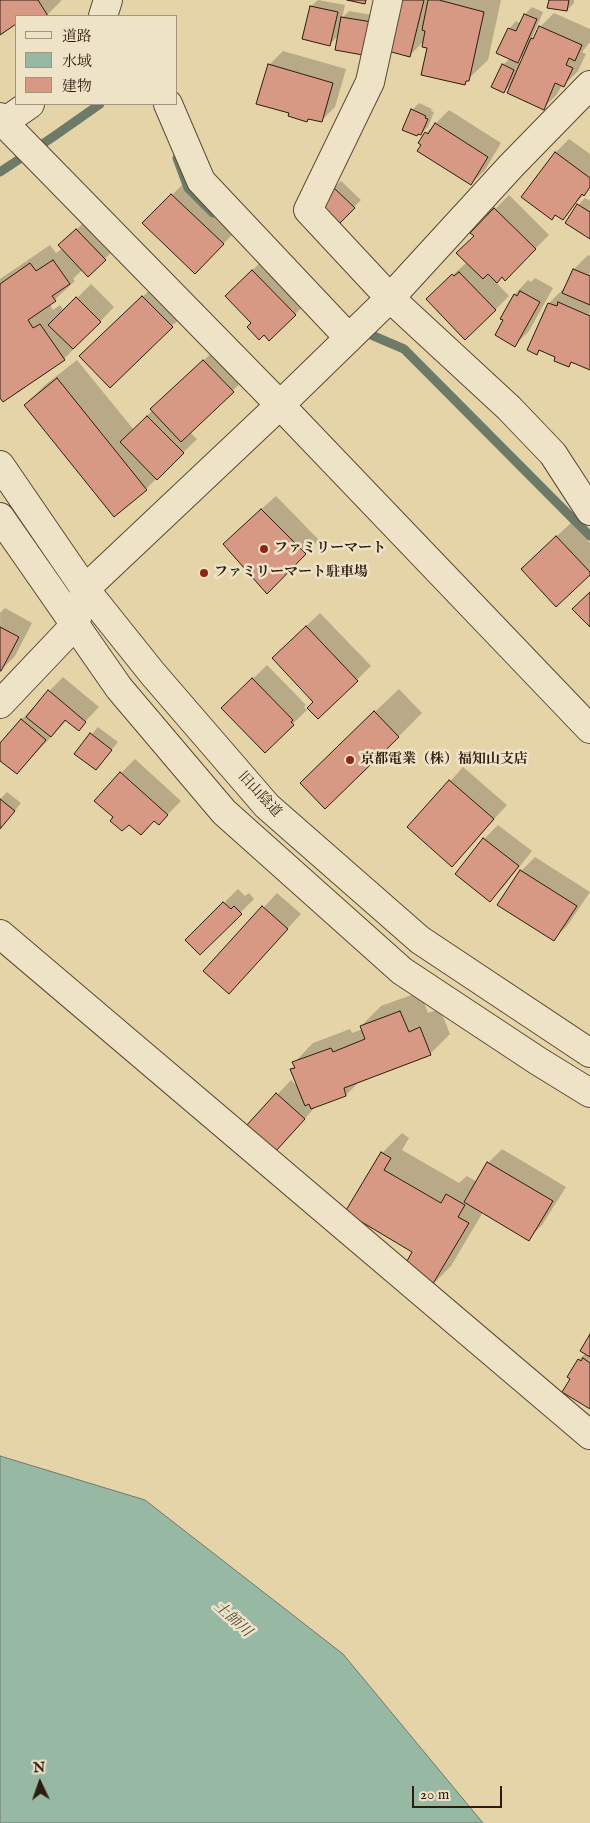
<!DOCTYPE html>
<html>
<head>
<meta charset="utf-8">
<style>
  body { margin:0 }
  #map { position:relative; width:590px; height:1823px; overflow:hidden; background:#e6d4a9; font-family:"IM FELL English","Noto Serif JP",serif }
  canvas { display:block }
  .legend { position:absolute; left:15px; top:15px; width:162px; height:90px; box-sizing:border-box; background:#efe3c7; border:1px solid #a1937d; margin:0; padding:6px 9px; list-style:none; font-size:15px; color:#2d1c0f }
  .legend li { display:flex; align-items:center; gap:10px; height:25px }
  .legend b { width:25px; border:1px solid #a1937d }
  .north { position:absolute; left:15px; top:1758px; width:50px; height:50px; -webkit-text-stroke:4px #efe3c7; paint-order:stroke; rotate:357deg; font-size:14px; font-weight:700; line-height:20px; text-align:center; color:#2d1c0f }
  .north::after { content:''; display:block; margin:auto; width:18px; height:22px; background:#2d1c0f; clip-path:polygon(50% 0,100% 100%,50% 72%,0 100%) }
  .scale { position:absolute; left:412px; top:1786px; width:90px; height:22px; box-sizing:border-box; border:2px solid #2d1c0f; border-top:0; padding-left:6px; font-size:15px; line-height:18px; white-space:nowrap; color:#2d1c0f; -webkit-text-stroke:4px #efe3c7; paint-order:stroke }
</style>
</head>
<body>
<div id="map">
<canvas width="590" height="1823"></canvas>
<ul class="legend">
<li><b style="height:6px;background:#efe3c7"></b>道路</li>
<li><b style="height:14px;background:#97b9a4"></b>水域</li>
<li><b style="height:14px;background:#d79984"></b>建物</li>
</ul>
<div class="north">N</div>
<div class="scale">20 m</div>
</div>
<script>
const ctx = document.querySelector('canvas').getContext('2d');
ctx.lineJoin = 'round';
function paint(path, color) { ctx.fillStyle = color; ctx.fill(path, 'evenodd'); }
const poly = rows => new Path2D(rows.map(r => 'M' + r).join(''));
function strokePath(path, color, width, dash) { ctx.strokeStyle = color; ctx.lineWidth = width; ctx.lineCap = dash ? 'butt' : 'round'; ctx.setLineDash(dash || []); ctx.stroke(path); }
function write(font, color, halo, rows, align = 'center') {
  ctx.font = font + ' "IM FELL English","Noto Serif JP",serif'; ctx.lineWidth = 5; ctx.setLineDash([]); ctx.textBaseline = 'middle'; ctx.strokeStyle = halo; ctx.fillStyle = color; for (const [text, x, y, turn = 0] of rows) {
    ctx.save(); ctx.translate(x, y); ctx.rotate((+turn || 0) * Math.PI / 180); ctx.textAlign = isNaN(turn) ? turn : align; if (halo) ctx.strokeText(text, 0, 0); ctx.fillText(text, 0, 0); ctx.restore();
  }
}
const water = poly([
  [0,1456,145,1500,343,1654,483,1823,0,1823,0,1456]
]);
const shadow = poly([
  [0,0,61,0,61,1,46,16,16,16,16,23,0,33],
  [318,0,345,5,342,18,349,11,378,16,337,49,339,35,330,44,311,6],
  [397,0,501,0,488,60,464,83,424,41,410,55],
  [550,0,574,0,574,3,567,10],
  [532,7,543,12,531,40,536,35,540,27,554,13,590,29,590,42,582,52,586,54,578,71,564,85,562,85,557,94,544,108,513,82,504,92,503,65,510,58,509,29,516,21,521,24,525,14],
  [525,54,520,63,517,62],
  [283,51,346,69,335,107,321,121,290,112,269,65],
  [419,103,432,109,431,111,434,112,428,127,421,134,412,110],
  [449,110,501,143,485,170,471,184,426,133],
  [569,139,590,154,590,188,562,218,555,153],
  [186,181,237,230,209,258,144,223],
  [341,181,361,200,340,221,320,202],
  [509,195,549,235,505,279,502,276,496,282,509,296,495,310,442,285,467,262,476,236,472,233],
  [585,198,590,201,590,237,567,222,578,205],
  [90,216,118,246,88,275,83,269,73,279,75,281,50,304,53,310,60,305,64,311,91,284,114,307,64,359,3,401,0,396,0,279,50,245,56,253,63,248,74,232],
  [588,255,590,256,590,369,573,361,568,366,557,357,540,350,536,353,528,350,549,303,563,289,565,290,574,269],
  [266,257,309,301,269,339,226,296],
  [535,278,553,288,529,331,515,345,505,320,501,318,515,294,528,280,531,282],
  [157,283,186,313,172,326,95,342],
  [218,347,247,377,190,432,197,439,146,489,114,515,25,405,45,385,77,360,134,430,166,395],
  [276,496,319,540,267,592,238,530],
  [571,523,590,543,590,573,536,555],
  [5,608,32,623,15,656,1,670,0,613],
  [320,613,371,666,318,718,315,702,287,644],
  [267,665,306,705,304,707,307,710,265,751,223,708],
  [63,677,99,707,78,729,67,720,17,773,0,759,0,745,22,719],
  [399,689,422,713,398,737,325,759],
  [98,727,118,742,96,769,76,753],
  [135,759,181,801,159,823,154,820,129,823,114,817,121,773],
  [463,767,507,805,452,865,409,827],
  [7,792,21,803,0,829,0,799],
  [498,825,532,851,504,886,490,900,457,874,484,839],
  [535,857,590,892,567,926,553,940,521,871],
  [238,889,245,896,249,893,254,899,200,953,187,940],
  [277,893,301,914,229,992,205,971],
  [420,992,428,1013,440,1009,450,1034,430,1054,360,1081,346,1095,316,1106,289,1137,248,1126,291,1080,298,1087,292,1070,295,1066,294,1063,313,1043,350,1029,352,1033,363,1029,361,1026,381,1006],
  [402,1133,409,1138,402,1150,459,1183,467,1176,477,1182,488,1163,502,1149,566,1187,542,1225,528,1239,483,1212,451,1266,431,1286,414,1252,347,1212,382,1153],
  [590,1336,590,1408,572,1378,578,1360,586,1353]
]);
const stream = poly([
  [177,158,188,188,213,213],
  [0,172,53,137,100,104],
  [362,331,404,349,590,536]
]);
const building = poly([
  [0,0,38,0,48,16,16,16,16,24,0,35,0,0],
  [347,0,366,0,365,4,347,0],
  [396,0,424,0,410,57,384,50,396,0],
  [428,0,439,0,484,12,469,81,466,81,465,85,421,75,427,48,422,47,425,31,422,30,428,0],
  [549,0,569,0,567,11,547,8,549,0],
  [310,6,338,12,330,46,302,39,310,6],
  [524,14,537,19,518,63,496,53,508,28,516,31,524,14],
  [341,17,372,22,363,55,335,50,341,17],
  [539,26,582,45,575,61,569,58,566,65,573,68,564,87,555,83,544,110,507,93,531,38,533,39,539,26],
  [268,64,333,83,322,122,308,119,307,122,288,116,289,113,256,104,268,64],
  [502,64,514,70,504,93,491,87,502,64],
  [411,109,426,116,425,118,428,119,421,135,418,134,417,136,402,130,411,109],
  [435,123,488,157,471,185,417,151,421,145,418,143,425,132,428,134,435,123],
  [555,152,590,178,590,187,584,196,582,194,563,220,555,215,552,220,521,197,555,152],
  [333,187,355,208,340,223,318,202,333,187],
  [171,194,224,244,195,274,142,223,171,194],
  [577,204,590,212,590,239,565,223,577,204],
  [494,208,536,249,505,281,502,277,497,283,488,274,483,279,456,253,474,236,470,233,494,208],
  [76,229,106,260,88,277,58,245,76,229],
  [53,260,70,284,52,296,56,301,28,320,33,328,40,324,65,360,3,402,0,398,0,284,30,263,36,271,53,260],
  [573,269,590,276,590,305,562,293,573,269],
  [252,270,296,315,269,341,264,335,259,340,247,327,251,323,225,296,252,270],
  [459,272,496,310,465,340,426,299,452,274,454,276,459,272],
  [520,291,540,302,515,347,495,335,503,320,500,319,514,294,517,296,520,291],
  [142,296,173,327,110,388,79,356,142,296],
  [76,297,101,322,73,349,48,325,76,297],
  [558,302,590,316,590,370,571,362,569,367,554,361,555,357,539,350,537,355,527,350,548,303,557,306,558,302],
  [203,360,234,392,181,442,150,409,203,360],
  [57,378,147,490,114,517,24,405,57,378],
  [147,416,184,453,157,480,120,442,147,416],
  [261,509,306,554,267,594,223,544,261,509],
  [556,536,590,572,590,575,556,607,521,569,556,536],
  [590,592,590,627,572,609,590,592],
  [306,626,358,681,318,719,307,708,313,702,272,658,306,626],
  [0,627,19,637,1,671,0,671,0,627],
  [252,678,293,720,291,722,294,725,265,753,221,708,252,678],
  [48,690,86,722,79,731,65,720,51,737,26,717,48,690],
  [374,711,399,737,325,809,300,783,374,711],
  [21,719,46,740,17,774,0,761,0,743,21,719],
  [90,733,112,750,96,770,74,754,90,733],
  [120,772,168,815,159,825,154,821,141,835,129,825,122,831,110,821,113,817,94,801,120,772],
  [449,780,494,819,452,867,407,827,449,780],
  [0,799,15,811,0,829,0,799],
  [483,838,519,866,490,902,455,874,483,838],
  [520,870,577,906,554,941,497,905,520,870],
  [223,902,231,909,234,906,242,914,200,955,185,940,223,902],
  [262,906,288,929,229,994,203,971,262,906],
  [400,1011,409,1032,420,1027,431,1055,344,1088,346,1096,311,1109,309,1104,305,1106,290,1069,295,1068,292,1062,331,1048,333,1052,365,1039,360,1026,400,1011],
  [276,1093,305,1119,275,1152,246,1126,276,1093],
  [381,1152,391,1158,384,1170,441,1203,446,1194,465,1205,458,1217,469,1223,431,1287,402,1270,412,1252,345,1212,381,1152],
  [487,1162,553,1201,529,1241,464,1202,487,1162],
  [590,1334,590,1357,580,1351,590,1334],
  [583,1358,590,1363,590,1409,562,1392,570,1379,567,1377,578,1359,581,1361,583,1358]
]);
const minor = poly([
  [388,0,370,82,308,210,390,298,509,408,553,454,590,511],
  [103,16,108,0],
  [168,104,201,181,349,338],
  [0,117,3,122,280,405,590,729],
  [0,125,30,104],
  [0,704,75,625,85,589,280,405,390,298,511,166,590,85],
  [0,934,590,1435]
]);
const tertiary = poly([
  [0,465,85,589,153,674,267,806,420,940,590,1053],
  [0,517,119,688,224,812,402,971,538,1061,590,1093]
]);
const markers = [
  [264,549,5,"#8f2418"],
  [204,573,5,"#8f2418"],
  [350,760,5,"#8f2418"]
];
const poiNames = [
  ["ファミリーマート",274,549],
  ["ファミリーマート駐車場",214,573],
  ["京都電業（株）福知山支店",360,760]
];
const streetNames = [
  ["旧山陰道",259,795,47]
];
const waterNames = [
  ["土師川",232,1620,42]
];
paint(water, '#97b9a4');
strokePath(water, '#6d7a68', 1);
paint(shadow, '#0003');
strokePath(stream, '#6d7a68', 9);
paint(building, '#d79984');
strokePath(building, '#2d1c0f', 1);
strokePath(minor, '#5b4a36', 30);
strokePath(tertiary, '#5b4a36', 30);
strokePath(minor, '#efe3c7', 28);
strokePath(tertiary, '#efe3c7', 28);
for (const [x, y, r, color] of markers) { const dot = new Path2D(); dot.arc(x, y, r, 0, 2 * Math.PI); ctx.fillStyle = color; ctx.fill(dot); strokePath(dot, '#efe3c7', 2); }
write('bold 14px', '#2d1c0f', '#efe3c7', poiNames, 'left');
write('14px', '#2d1c0f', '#efe3c7', streetNames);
write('italic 15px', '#4d4b3c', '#efe3c7', waterNames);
</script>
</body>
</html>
